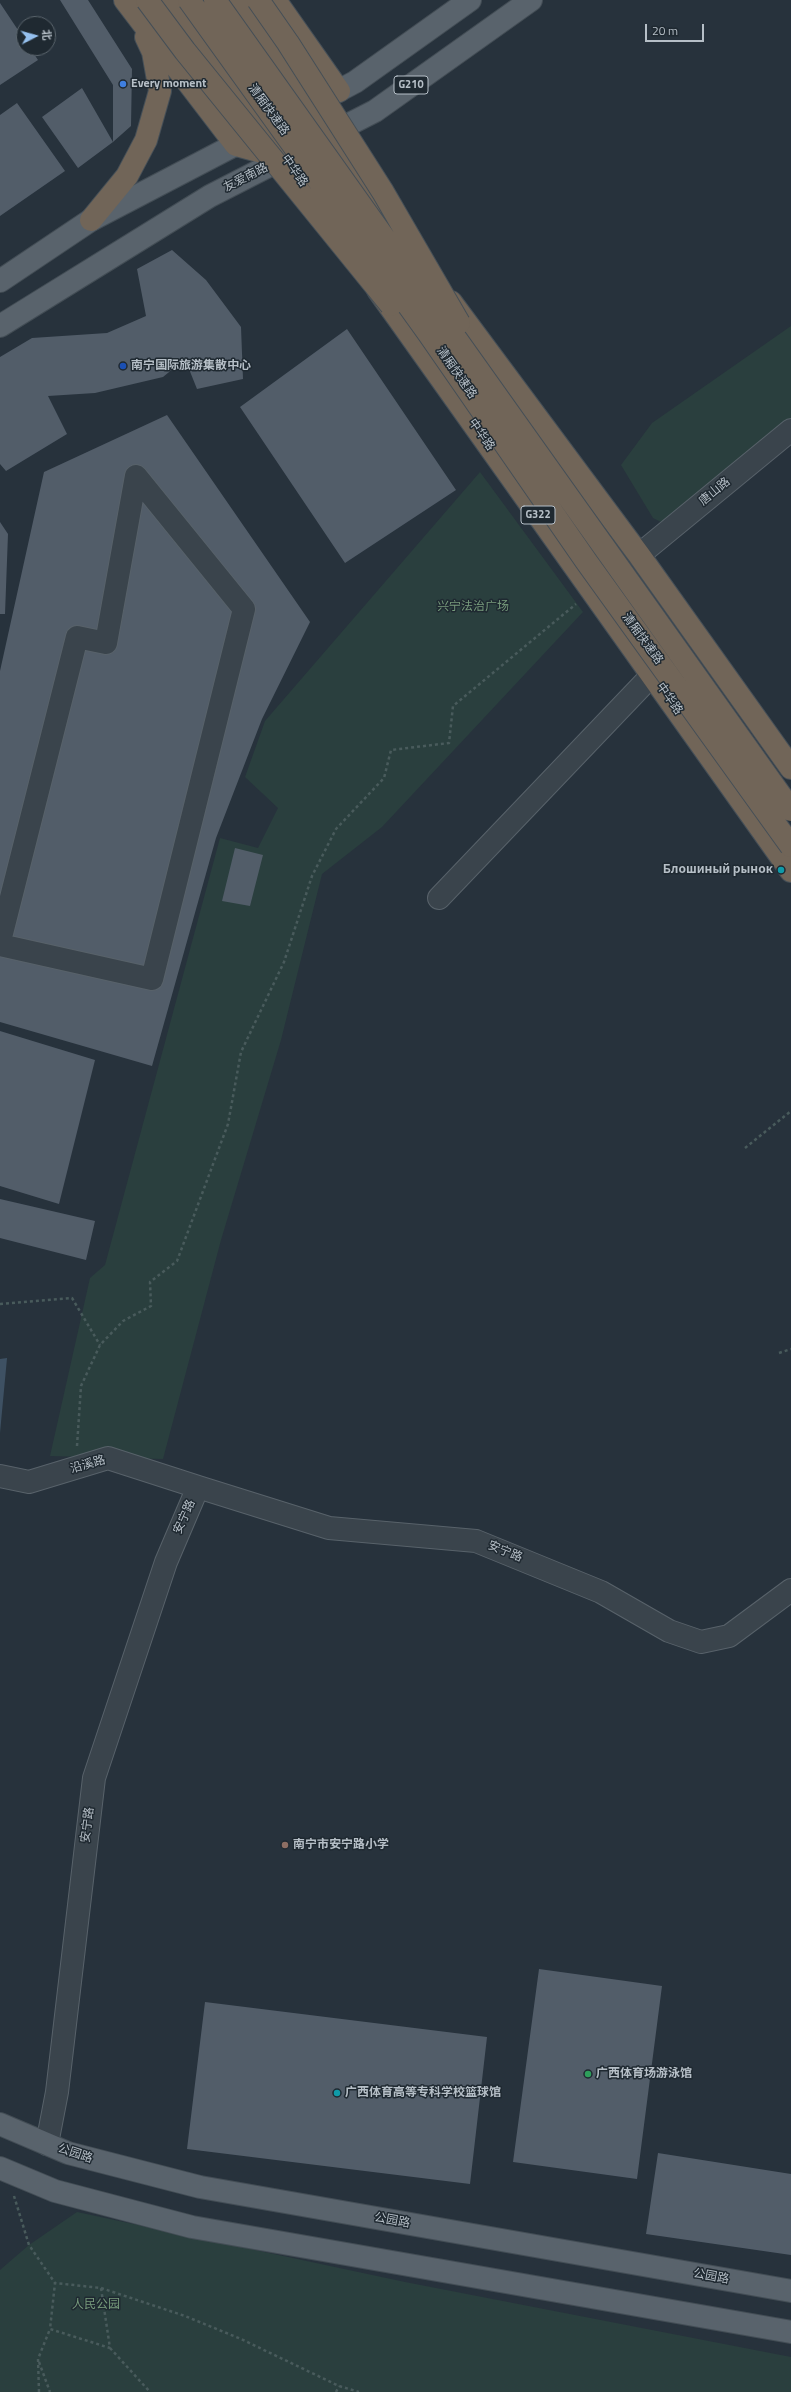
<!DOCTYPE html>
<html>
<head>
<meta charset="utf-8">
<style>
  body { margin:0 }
  #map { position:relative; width:791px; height:2392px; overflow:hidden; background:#27323c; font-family:"Titillium Web","Noto Sans SC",sans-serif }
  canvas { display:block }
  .north { position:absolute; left:16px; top:16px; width:40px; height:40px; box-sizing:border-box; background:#1f2931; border:1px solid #5b656d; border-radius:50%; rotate:84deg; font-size:11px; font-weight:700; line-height:16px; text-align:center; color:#b6bfc7 }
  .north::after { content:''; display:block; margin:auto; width:14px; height:18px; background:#95c0ee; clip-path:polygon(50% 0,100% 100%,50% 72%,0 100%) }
  .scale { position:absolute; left:645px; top:24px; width:59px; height:18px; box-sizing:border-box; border:2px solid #b6bfc7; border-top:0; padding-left:5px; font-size:12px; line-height:14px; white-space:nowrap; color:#b6bfc7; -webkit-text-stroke:3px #1f2931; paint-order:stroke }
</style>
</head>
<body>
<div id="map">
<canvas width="791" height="2392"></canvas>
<div class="north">北</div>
<div class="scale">20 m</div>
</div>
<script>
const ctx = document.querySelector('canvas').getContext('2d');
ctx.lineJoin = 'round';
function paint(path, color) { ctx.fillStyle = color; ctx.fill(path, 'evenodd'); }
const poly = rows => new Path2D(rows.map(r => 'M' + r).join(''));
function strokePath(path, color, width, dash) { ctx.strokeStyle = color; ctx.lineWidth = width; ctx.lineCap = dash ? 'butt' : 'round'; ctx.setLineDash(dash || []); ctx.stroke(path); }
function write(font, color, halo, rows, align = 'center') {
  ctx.font = font + ' "Titillium Web","Noto Sans SC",sans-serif'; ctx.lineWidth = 3; ctx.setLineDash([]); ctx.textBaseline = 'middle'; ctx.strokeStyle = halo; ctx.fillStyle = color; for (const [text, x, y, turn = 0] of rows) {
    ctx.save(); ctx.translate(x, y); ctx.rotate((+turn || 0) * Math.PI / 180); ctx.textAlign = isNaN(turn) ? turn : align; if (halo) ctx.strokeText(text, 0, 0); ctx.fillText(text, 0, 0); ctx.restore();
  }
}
const green = poly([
  [791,326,791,428,663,523,653,518,621,465,652,423],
  [480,472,583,612,382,827,322,874,281,1040,221,1240,163,1459,50,1456,90,1278,105,1265,220,838,258,848,278,808,245,777,265,721],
  [77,2212,405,2282,791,2357,791,2392,0,2392,0,2270,29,2245]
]);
const water = poly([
  [7,1358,0,1433,0,1359]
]);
const building = poly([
  [60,0,88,0,132,69,131,126,113,142,78,168,42,117,82,88,113,142,113,85],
  [0,3,24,39,24,48,30,48,38,60,0,85],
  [17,103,65,171,0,216,0,115],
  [172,250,206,280,241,327,243,379,197,389,185,359,163,377,95,393,48,396,67,434,6,471,0,464,0,357,32,338,107,333,146,316,137,269],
  [347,329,456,490,345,563,240,407],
  [167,415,310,622,262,719,216,838,152,1066,0,1022,0,671,44,472],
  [0,522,8,534,5,614,0,614],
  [235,848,263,855,250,906,222,901],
  [0,1031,95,1060,59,1204,0,1186],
  [0,1199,95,1221,86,1260,0,1238],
  [539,1969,662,1986,637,2179,513,2162],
  [205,2002,487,2037,470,2184,187,2149],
  [658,2153,791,2174,791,2255,646,2234]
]);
const path = poly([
  [745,1148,791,1111],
  [0,1304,72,1298,100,1345],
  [779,1353,791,1349],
  [77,1446,81,1386,100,1345,123,1321,151,1306,150,1282,177,1261,228,1124,241,1052,284,962,312,876,336,829,384,778,391,750,449,743,453,706,576,604],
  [14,2196,29,2245,55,2283,50,2329,110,2348,101,2288,55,2283],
  [101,2288,185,2316,241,2339,339,2386,359,2392],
  [110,2348,150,2392],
  [39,2362,50,2392],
  [39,2392,38,2359,50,2329],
  [336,2392,339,2386]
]);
const minor = poly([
  [639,555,791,430],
  [439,898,652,675],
  [0,941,77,637,106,643,136,476,244,609,152,979,0,945],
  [0,1476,29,1482,108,1458,198,1487],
  [47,2144,57,2092,94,1778,166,1562,198,1487,329,1528,476,1541,601,1592,669,1631,701,1642,729,1636,791,1590]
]);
const major = poly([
  [321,100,355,82,470,0],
  [326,136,375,111,531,0],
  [0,281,91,220,252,136],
  [0,326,210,196,292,154],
  [0,2124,68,2153,200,2187,791,2291],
  [0,2168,55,2191,192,2227,791,2332]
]);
const highway = poly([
  [125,0,236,145,280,157],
  [170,0,292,169],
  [234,0,306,108,392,223],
  [275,0,339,91],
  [91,220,127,176,146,140,160,91,153,52,146,37],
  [378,290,791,871],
  [451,302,639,555,791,768]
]);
const highwayBridge = poly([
  [147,0,185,51,391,305],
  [189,0,429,334,586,561,791,846],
  [215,0,791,810],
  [258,0,288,43,383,192,459,323]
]);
const markers = [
  [123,84,4,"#3f7fe0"],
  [123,366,4,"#1a4fb4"],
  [781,870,4,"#0f9aa8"],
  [285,1845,4,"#8d6e63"],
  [588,2074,4,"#2e9e5b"],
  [337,2093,4,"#0f9aa8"]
];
const shields = [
  [411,85,34],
  [538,515,34]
];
const shieldNames = [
  ["G210",411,85],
  ["G322",538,515]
];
const poiNames = [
  ["Every moment",131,84],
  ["南宁国际旅游集散中心",131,366],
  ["Блошиный рынок",773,870,"right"],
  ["南宁市安宁路小学",293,1845],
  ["广西体育场游泳馆",596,2074],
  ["广西体育高等专科学校篮球馆",345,2093]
];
const streetNames = [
  ["清厢快速路",268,110,54],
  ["中华路",294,171,55],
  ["友爱南路",246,178,-27],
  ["清厢快速路",456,373,55],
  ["中华路",481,435,55],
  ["唐山路",715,492,-40],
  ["清厢快速路",642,639,54],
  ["中华路",669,699,55],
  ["沿溪路",88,1465,-16],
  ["安宁路",185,1517,-66],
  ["安宁路",505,1552,22],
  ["安宁路",88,1825,-83],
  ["公园路",75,2154,18],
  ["公园路",392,2221,10],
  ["公园路",711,2277,10]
];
const parkNames = [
  ["兴宁法治广场",473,607],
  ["人民公园",96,2305]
];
paint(green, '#2a3f3e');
paint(water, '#3e5163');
paint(building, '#525d69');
strokePath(minor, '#58626a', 24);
strokePath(major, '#434d55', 24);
strokePath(highway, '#454f57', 24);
strokePath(path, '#495b5c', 2.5, [3, 3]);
strokePath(minor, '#3a444c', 22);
strokePath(major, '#59636c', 22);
strokePath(highway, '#716558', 22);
strokePath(highwayBridge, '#454f57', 24, []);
strokePath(highwayBridge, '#716558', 22);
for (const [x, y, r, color] of markers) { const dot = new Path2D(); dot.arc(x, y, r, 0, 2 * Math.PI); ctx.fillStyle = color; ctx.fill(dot); strokePath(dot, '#1f2931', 1.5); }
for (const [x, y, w] of shields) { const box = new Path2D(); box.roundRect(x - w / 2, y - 9, w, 18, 3); ctx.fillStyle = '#1f2931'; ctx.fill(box); strokePath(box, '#b6bfc7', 1); }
write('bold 11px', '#b6bfc7', null, shieldNames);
write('bold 12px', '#b6bfc7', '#1f2931', poiNames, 'left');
write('12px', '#b6bfc7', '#1f2931', streetNames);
write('12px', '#779b7c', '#1f2931', parkNames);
</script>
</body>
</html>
